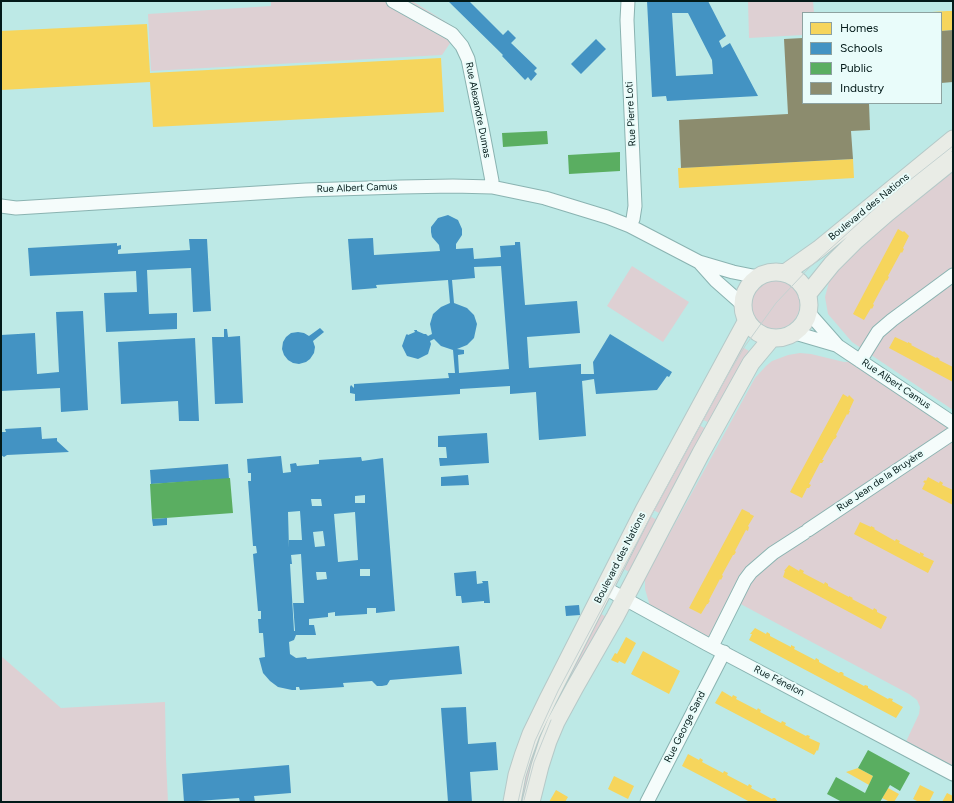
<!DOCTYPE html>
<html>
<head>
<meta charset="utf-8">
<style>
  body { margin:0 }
  #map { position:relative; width:954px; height:803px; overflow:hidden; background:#bde9e6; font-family:Figtree,sans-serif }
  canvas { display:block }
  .frame { position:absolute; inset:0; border:2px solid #031a19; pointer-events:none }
  .legend { position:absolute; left:802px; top:12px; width:140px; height:92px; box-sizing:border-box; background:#e9fcfa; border:1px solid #8da2a0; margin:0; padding:5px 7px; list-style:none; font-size:12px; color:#031a19 }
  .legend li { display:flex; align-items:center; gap:8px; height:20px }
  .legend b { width:20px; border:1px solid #8da2a0 }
</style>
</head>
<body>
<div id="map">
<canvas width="954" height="803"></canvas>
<div class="frame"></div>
<ul class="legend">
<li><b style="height:11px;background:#f6d55c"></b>Homes</li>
<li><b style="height:11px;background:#4393c3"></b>Schools</li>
<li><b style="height:11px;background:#5aae61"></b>Public</li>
<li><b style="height:11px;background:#8c8c6e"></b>Industry</li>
</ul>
</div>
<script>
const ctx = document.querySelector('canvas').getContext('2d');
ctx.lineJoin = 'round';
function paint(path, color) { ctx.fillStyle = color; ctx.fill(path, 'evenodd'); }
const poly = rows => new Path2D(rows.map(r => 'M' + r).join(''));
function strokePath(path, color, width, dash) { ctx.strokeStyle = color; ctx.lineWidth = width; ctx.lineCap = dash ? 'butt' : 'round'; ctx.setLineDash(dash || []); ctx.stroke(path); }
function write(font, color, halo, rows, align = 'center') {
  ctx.font = font + ' Figtree,sans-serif'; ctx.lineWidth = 4; ctx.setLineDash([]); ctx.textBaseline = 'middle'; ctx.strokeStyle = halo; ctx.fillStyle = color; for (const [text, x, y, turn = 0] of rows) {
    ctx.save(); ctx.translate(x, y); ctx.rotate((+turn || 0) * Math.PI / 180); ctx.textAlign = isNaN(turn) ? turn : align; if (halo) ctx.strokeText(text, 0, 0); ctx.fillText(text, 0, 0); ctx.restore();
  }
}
const green = poly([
  [271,1,412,1,459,30,442,55,151,71,148,14,271,6],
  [748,1,813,1,814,13,803,13,803,35,749,38],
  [953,171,953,410,852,342,828,314,825,297,830,278,845,260,893,219],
  [632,266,689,302,663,342,607,306],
  '750 304a25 25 0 1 1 50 0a25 25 0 1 1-50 0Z',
  [739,345,754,354,714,425,697,417],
  [800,353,811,354,844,362,860,361,953,423,953,774,903,748,919,714,920,707,917,700,909,694,735,601,712,646,652,613,645,589,645,578,755,378,766,366,772,361,788,355],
  [699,425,706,429,661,514,653,510],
  [646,514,661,522,633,574,620,567],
  [596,611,610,619,528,802,515,802,524,760],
  [1,656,61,708,165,702,166,759,168,802,1,802]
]);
const homes = poly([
  [947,11,953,11,953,30,941,31,941,13,932,13,932,12],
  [147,24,150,73,441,58,444,112,153,127,150,82,1,90,1,31],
  [853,159,854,178,679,188,678,168],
  [898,229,903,232,904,231,909,236,903,248,904,249,902,253,901,252,888,276,889,277,887,281,886,280,873,304,874,305,872,309,871,308,864,320,853,314],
  [895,337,908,343,908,342,912,344,911,345,936,358,937,357,938,358,940,359,939,360,953,367,953,382,889,348],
  [843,394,848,397,849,395,854,400,849,411,850,411,848,415,847,414,836,435,837,436,835,439,834,439,822,460,824,460,822,463,820,463,809,484,811,485,809,488,807,488,802,498,790,492],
  [928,477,939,483,940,481,943,483,942,485,953,490,953,505,922,489,925,483,923,482,925,480,926,481],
  [742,509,750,513,750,514,754,516,748,526,749,527,748,531,746,530,735,551,736,552,734,555,733,555,722,575,723,576,721,580,720,579,709,600,710,601,709,602,708,604,707,604,701,614,689,608],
  [860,522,871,527,871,526,875,528,874,529,895,541,896,539,900,541,899,543,920,554,920,552,924,554,923,556,934,561,928,573,854,534],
  [789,565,799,571,800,569,804,571,803,573,824,584,825,582,828,584,828,586,849,597,849,596,853,598,852,599,873,610,874,608,877,610,877,612,887,617,881,629,783,577,785,571,784,571],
  [755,628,766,634,767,632,770,634,770,636,791,647,791,645,795,647,794,649,815,660,816,658,819,660,819,662,839,673,840,672,842,672,844,674,843,675,864,686,865,685,868,686,868,688,888,699,889,698,893,699,892,701,903,707,896,718,749,640,752,634,750,634],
  [626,637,636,643,625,664,619,661,618,663,611,660,615,653,617,654],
  [643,651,680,671,669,694,631,674],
  [722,691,732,697,733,695,737,697,736,699,757,710,758,708,759,709,761,710,760,712,781,723,782,721,786,723,785,725,806,736,807,735,810,736,809,738,820,743,818,751,817,750,814,755,715,703],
  [688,754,699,760,700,758,703,760,702,762,723,773,724,771,728,773,727,775,748,786,749,784,752,786,751,788,772,799,773,798,775,798,778,802,750,802,707,779,682,766],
  [858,768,873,776,869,785,846,772],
  [614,776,634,786,628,799,608,789],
  [920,785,934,792,929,802,919,802,913,799],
  [888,788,899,794,894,802,890,802,882,798],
  [556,790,568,797,565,802,549,802],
  [947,793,953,796,953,802,942,802]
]);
const schools = poly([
  [448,1,469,1,503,35,508,30,516,38,511,43,537,68,534,71,537,74,531,81,528,77,525,80,502,56,503,55],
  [647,1,708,1,726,36,719,41,722,48,730,43,758,96,667,101,666,96,652,97],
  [672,13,688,13,712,60,713,74,676,76],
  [596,39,606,49,581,74,571,64],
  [448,215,458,220,462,229,462,235,456,244,456,249,473,248,474,259,501,257,500,246,515,245,515,242,520,242,525,305,577,301,580,333,527,337,529,368,581,364,581,374,594,374,593,362,610,334,672,372,669,377,667,376,657,390,596,394,594,379,582,381,586,436,539,440,536,392,510,394,510,386,460,389,460,394,355,401,355,394,350,393,350,387,351,385,354,388,354,384,449,378,448,373,455,373,453,350,441,346,434,339,430,341,431,344,428,354,418,359,407,356,402,346,406,335,407,334,408,335,415,332,414,330,417,330,417,331,424,334,426,334,428,336,432,334,430,324,433,314,441,307,450,303,448,280,376,285,377,288,352,290,348,239,373,238,374,255,440,251,439,245,432,237,431,232,431,227,438,218],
  [501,266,509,369,459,373,458,355,464,354,464,350,457,349,467,345,474,338,477,324,474,315,467,308,454,303,452,280,475,278,474,267],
  [189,239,207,239,211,311,193,312,191,268,147,270,149,314,177,313,177,329,106,332,104,293,137,292,136,271,30,276,28,248,117,243,117,246,121,245,121,249,118,250,118,254,190,250],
  [83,311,88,410,61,412,60,388,1,391,1,335,35,333,37,374,59,372,56,312],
  [320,328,324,332,313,341,315,347,314,353,310,359,306,362,299,364,293,363,288,360,284,355,282,349,283,342,286,337,291,333,298,332,304,333,309,336],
  [224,329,227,329,228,337,240,336,243,403,215,404,212,337,224,337],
  [195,338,199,421,179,421,178,401,121,404,118,342],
  [41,427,42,439,57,438,57,441,69,452,7,455,4,457,1,455,1,432,6,432,5,429],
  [487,433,489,463,440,466,439,458,447,458,446,447,438,447,438,436],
  [281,456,283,473,291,472,290,464,296,463,297,466,319,464,319,460,361,457,362,461,383,458,395,611,376,613,376,608,367,608,367,614,335,616,335,612,328,613,328,617,309,619,309,625,314,625,316,635,296,635,294,640,289,642,290,654,296,658,306,657,307,659,459,646,462,674,390,680,387,685,382,686,377,686,372,681,343,683,344,687,300,690,299,687,296,687,296,690,292,690,278,687,270,681,263,673,259,658,265,657,263,633,259,633,258,619,261,619,261,611,258,611,253,554,257,553,256,546,253,546,248,481,251,481,251,473,248,473,247,459],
  [365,495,365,503,355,503,355,496],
  [311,499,321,499,322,506,312,506],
  [300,511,302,540,289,540,289,548,288,512],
  [355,512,358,560,338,562,334,514],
  [323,531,325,546,315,547,313,532],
  [301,554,304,603,293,603,295,631,294,631,290,564,292,564,291,555],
  [360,569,370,569,370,576,360,576],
  [316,572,326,572,327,579,317,580],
  [228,464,229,479,151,484,150,470],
  [468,475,469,485,441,486,441,477],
  [167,518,167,525,153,526,152,519],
  [476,571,477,584,483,583,482,581,488,581,490,603,484,603,484,601,462,603,461,596,456,596,454,573],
  [579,605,580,615,566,616,565,606],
  [466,707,468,744,496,742,498,770,470,772,472,802,448,802,441,708],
  [289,765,291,793,254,796,255,802,240,802,239,798,184,802,182,774]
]);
const public = poly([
  [547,131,548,144,503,147,502,133],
  [620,152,620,171,569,174,568,155],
  [230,478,233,513,152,519,150,484],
  [868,750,910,773,900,791,890,785,880,802,842,802,827,794,836,777,865,793,873,776,858,768]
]);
const industry = poly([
  [953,30,953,82,941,83,941,31],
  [803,38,803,103,869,103,870,130,851,131,853,159,681,168,679,120,788,114,784,39]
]);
const minor = poly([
  [393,1,452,34,462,46,468,59,482,128,492,181,492,187],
  [628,1,627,20,635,206,633,219,630,226],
  [1,206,16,208,306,190,401,187,453,186,492,187,545,198,607,217,630,226,699,262,733,272,758,277],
  [699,262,716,281,742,304],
  [808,312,838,346,953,423],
  [795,333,836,345],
  [860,361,878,332,892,320,953,275],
  [808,530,953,433],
  [605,588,707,644,953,774],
  [712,646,745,580,751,572,773,553,804,533],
  [647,802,724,652]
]);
const major = poly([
  '743 305a33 33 0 1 1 66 0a33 33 0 1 1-66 0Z',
  [785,273,819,249,953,139],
  [807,295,832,264,856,240,887,213,953,160],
  [512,802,517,775,523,756,531,734,548,699,644,510,746,322],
  [531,802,540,766,548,741,556,722,575,687,615,617,701,453,751,363,771,339]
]);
const tram = poly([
  [524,800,534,762,551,720],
  [518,802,523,780,535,741,558,691,652,514,726,378,745,346,776,303,809,268,881,203,953,146]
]);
const streetNames = [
  ["Rue Alexandre Dumas",478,110,79],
  ["Rue Pierre Loti",631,114,-93],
  ["Rue Albert Camus",357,188,-2],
  ["Boulevard des Nations",869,207,-39],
  ["Rue Albert Camus",896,384,34],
  ["Rue Jean de la Bruyère",880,481,-34],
  ["Boulevard des Nations",620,558,-63],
  ["Rue Fénelon",779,681,27],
  ["Rue George Sand",685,727,-63]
];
paint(green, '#ded0d3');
paint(homes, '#f6d55c');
paint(schools, '#4393c3');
paint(public, '#5aae61');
paint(industry, '#8c8c6e');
strokePath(minor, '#8ab3b1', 15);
strokePath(major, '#b5c9c8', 19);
strokePath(minor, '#f5fcfb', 13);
strokePath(major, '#e9ece6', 17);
strokePath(tram, '#c5d2d1', 1);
write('10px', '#031a19', '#e9fcfa', streetNames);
</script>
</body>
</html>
